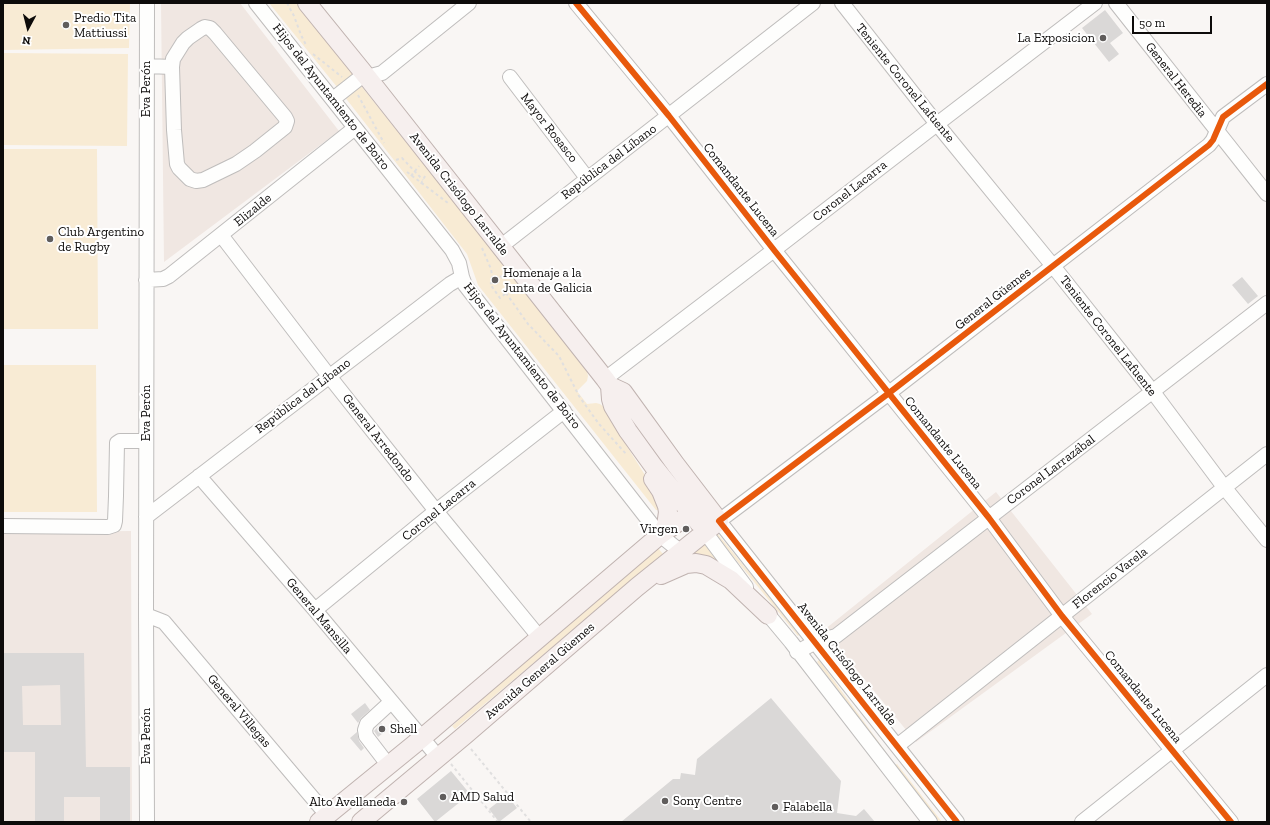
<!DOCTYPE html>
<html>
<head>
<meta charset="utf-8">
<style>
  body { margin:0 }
  #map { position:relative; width:1270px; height:825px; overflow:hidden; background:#f9f6f4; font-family:"Zilla Slab",serif }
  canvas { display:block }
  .frame { position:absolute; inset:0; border:4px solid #0d0b0a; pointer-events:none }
  .north { position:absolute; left:8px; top:8px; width:40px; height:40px; -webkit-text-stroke:3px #fff; paint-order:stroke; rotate:187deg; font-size:11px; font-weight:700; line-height:16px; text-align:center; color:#0d0b0a }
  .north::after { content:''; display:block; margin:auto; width:14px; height:18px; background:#0d0b0a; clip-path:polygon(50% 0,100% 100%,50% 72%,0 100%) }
  .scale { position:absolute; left:1132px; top:16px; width:80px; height:18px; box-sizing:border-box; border:2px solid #0d0b0a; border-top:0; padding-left:5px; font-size:12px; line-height:14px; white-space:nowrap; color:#0d0b0a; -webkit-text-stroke:3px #fff; paint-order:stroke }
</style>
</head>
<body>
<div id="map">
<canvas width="1270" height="825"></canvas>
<div class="frame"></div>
<div class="north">N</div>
<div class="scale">50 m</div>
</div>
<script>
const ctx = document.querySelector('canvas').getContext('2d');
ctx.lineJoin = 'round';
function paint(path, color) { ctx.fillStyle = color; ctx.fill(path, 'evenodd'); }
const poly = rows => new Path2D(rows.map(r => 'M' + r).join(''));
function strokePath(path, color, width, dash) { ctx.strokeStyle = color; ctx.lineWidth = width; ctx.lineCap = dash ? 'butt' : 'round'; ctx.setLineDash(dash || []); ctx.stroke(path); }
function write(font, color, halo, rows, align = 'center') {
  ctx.font = font + ' "Zilla Slab",serif'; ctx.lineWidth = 4; ctx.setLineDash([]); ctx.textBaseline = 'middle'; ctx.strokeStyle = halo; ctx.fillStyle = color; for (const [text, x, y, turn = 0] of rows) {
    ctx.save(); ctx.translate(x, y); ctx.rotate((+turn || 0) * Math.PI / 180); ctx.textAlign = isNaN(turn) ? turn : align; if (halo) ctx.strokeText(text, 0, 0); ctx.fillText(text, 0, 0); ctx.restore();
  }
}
const built = poly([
  [161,3,240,3,339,131,164,262],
  [996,492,1092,614,916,742,824,630],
  [131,531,132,822,3,822,3,532]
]);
const green = poly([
  [3,3,130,3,129,48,3,50],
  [269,3,297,3,353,73,352,77,337,87],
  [3,53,128,54,127,146,3,145],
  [357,85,362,87,586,367,588,376,587,381,577,391,587,404,596,403,600,404,604,407,613,424,660,499,660,510,656,510,478,285,467,254,344,96],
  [3,149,97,149,98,329,3,329],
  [3,365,96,365,97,512,3,512],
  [717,533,800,634,798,636,715,534],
  [706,539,741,587,686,560],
  [658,548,663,554,455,729,452,726,477,704,496,683],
  [819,660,886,752,885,753,817,662],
  [897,764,942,822,939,822,895,765]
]);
const building = poly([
  [1105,10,1123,33,1110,43,1119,54,1109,62,1082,28],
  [1242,277,1258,296,1248,304,1232,285],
  [3,653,84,653,86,767,130,767,130,822,100,822,100,797,64,797,64,822,35,822,35,752,3,752],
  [60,685,61,725,23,725,22,686],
  [771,698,841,781,837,813,856,816,864,809,875,822,621,822,673,779,680,779,681,773,695,775,697,759],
  [365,703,370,710,361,718,358,723,351,714],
  [381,723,387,730,378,737,374,731],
  [357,732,359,741,364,748,361,751,350,738],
  [451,771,470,794,435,822,417,799],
  [507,795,517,808,499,822,489,809]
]);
const path = poly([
  [287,3,294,16,301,35,306,45],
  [313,54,342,77],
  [358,95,384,143],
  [396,160,402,158,423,180],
  [407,172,448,203],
  [411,176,419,166],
  [421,184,426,174],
  [482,248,491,269,493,282],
  [501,276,511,289,500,298,490,284,501,276],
  [506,293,528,324,559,356,579,396,586,406,599,424,627,455],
  [471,749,531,822],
  [451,764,498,822]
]);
const minor = poly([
  [256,3,452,250,459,263,462,277,465,285,660,535,681,552],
  [576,3,669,116,774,250,989,518,1062,616,1231,822],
  [842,3,937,124,1053,266,1153,392,1224,487,1267,540],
  [1116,3,1267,194],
  [147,66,172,67,174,130,177,164,179,168,190,179,196,181,203,180,236,164,255,151,285,127,287,121,285,117,215,33,210,28,205,27,201,29,188,38,183,43,173,59,172,67],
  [510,77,587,178],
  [333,99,361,77,367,77,382,73,469,3],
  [221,235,329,376,436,511,540,638],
  [500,247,813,3],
  [146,280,163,279,169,276,355,128],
  [605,379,774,250,937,124,1095,3],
  [199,476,315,610,438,757],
  [146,517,450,284,462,277],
  [3,526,108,527,114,525,115,521,116,496,117,443,120,441,146,441],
  [705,532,746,587],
  [761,606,791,642,930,822],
  [315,610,436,511,564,411],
  [146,615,164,622,327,815],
  [797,652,816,642,836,636,1267,303],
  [897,746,1267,454],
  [389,766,366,736,365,730,367,724,391,702],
  [147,822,146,615,147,3],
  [957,822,719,521,889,393,1209,145,1213,140,1223,117,1267,84],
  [1082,822,1267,675]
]);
const major = poly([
  [307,3,367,77,605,379,610,386,623,392,631,403,676,465,719,521],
  [610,386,611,399,613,406,628,431,654,467,699,523],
  [653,479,661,491,667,506,668,512,666,526,660,535],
  [661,575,686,564,696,563,706,565,731,580,768,615],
  [319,822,422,738,660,535,681,520,693,513,706,513,719,520],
  [361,822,465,735,637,587,719,521]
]);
const cycleway = poly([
  [576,3,669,116,774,250,989,518,1062,616,1231,822],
  [957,822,719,521,889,393,1209,145,1213,140,1223,117,1267,84]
]);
const markers = [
  [66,25,4,"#605d5c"],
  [1103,38,4,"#605d5c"],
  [50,239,4,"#605d5c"],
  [495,280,4,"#605d5c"],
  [686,529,4,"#605d5c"],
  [382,729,4,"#605d5c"],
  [443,797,4,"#605d5c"],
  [665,801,4,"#605d5c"],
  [404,802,4,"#605d5c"],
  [775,807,4,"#605d5c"]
];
const poiNames = [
  ["Predio Tita",74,18],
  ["Mattiussi",74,33],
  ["La Exposicion",1095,38,"right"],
  ["Club Argentino",58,232],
  ["de Rugby",58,247],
  ["Homenaje a la",503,273],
  ["Junta de Galicia",503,288],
  ["Virgen",678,529,"right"],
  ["Shell",390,729],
  ["AMD Salud",451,797],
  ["Sony Centre",673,801],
  ["Alto Avellaneda",396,802,"right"],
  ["Falabella",783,807]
];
const streetNames = [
  ["General Heredia",1176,80,52],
  ["Teniente Coronel Lafuente",905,83,51],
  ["Eva Perón",146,89,-90],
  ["Hijos del Ayuntamiento de Boiro",331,97,52],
  ["Mayor Rosasco",549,128,52],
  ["República del Líbano",609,162,-37],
  ["Comandante Lucena",741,190,52],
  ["Coronel Lacarra",850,191,-38],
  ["Avenida Crisólogo Larralde",459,194,52],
  ["Elizalde",253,210,-39],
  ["General Güemes",993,299,-38],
  ["Teniente Coronel Lafuente",1108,336,52],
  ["Hijos del Ayuntamiento de Boiro",522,356,52],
  ["República del Líbano",303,396,-37],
  ["Eva Perón",146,413,-90],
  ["General Arredondo",378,438,52],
  ["Comandante Lucena",943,443,51],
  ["Coronel Larrazábal",1051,470,-37],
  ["Coronel Lacarra",439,510,-39],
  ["Florencio Varela",1110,578,-38],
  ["General Mansilla",319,616,50],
  ["Avenida Crisólogo Larralde",847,664,52],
  ["Avenida General Güemes",540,671,-41],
  ["Comandante Lucena",1143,697,51],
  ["General Villegas",239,711,50],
  ["Eva Perón",146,736,-90]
];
paint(built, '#f0e7e2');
paint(green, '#f8ebd4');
paint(building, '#dad8d7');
strokePath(minor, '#bfbdbc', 16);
strokePath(major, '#c0b3b0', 20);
strokePath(path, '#e0dfdf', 2, [3, 3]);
strokePath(minor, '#fefefd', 14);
strokePath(major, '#f6efee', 18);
strokePath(cycleway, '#e8590c', 6);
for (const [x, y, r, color] of markers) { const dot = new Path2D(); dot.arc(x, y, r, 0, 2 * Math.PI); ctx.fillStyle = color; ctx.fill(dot); strokePath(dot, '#fff', 1.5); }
write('13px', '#0d0b0a', '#fff', poiNames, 'left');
write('13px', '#0d0b0a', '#fff', streetNames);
</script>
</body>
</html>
